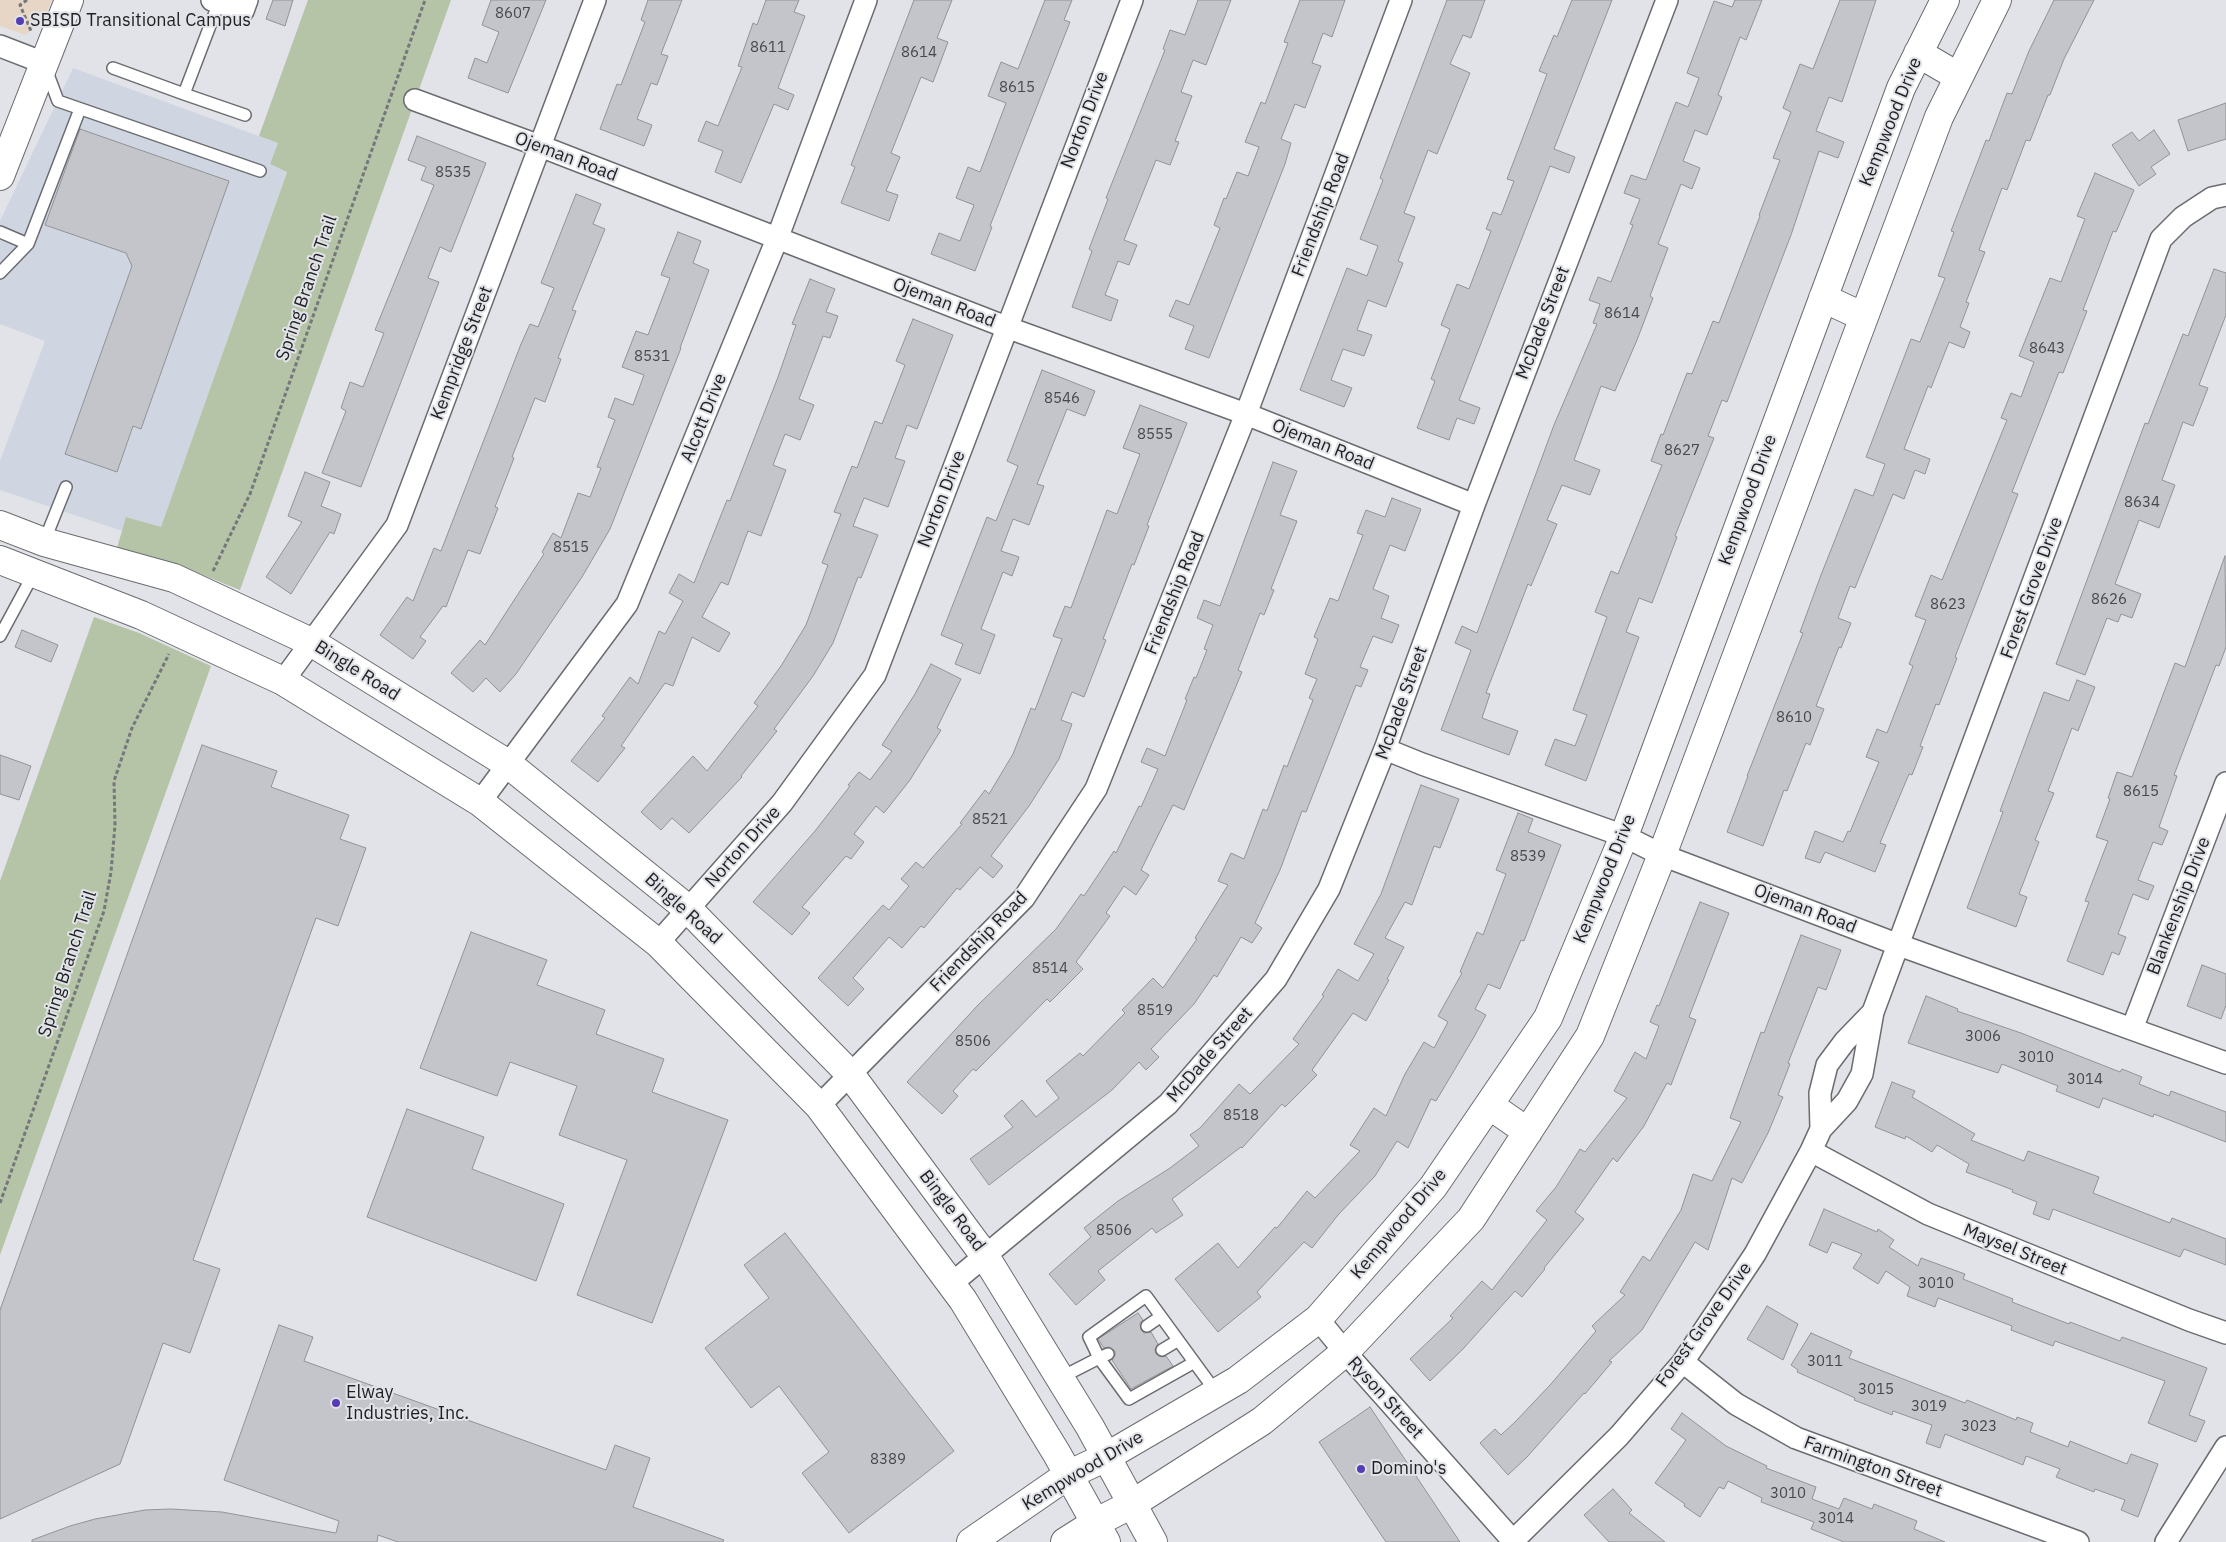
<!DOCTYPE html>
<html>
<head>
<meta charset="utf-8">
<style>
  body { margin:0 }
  canvas { display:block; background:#e1e3e8 }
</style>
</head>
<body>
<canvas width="2226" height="1542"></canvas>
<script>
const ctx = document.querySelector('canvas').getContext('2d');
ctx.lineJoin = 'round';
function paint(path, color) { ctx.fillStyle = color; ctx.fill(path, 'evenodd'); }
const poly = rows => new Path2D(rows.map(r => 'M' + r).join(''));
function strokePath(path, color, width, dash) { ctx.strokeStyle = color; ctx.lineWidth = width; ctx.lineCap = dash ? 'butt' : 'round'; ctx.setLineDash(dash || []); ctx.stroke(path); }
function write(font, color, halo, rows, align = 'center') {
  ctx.font = font + ' "IBM Plex Sans",sans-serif'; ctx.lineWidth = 4; ctx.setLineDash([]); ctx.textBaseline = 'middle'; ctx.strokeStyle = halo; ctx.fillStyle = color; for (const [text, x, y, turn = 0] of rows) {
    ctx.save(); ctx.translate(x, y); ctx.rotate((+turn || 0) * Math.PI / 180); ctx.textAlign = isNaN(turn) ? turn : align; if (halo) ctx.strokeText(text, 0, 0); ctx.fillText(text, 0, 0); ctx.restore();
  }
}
const built = poly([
  [73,68,278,143,270,164,287,171,161,528,127,517,122,531,0,490,0,461,45,341,0,324,0,221]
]);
const education = poly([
  [0,0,52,0,45,16,26,35,0,26]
]);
const green = poly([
  [308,0,451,0,240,590,176,564,117,548,126,517,161,527,287,172,270,164,278,143,259,136],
  [94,617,139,633,211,666,0,1255,0,881]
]);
const building = poly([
  [273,0,293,0,285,26,266,19,273,0],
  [491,0,546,0,508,93,468,78,475,58,487,63,499,32,482,25,491,0],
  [648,0,682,0,661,54,668,56,657,85,651,83,637,119,652,125,644,146,600,129,617,84,621,85,645,22,641,20,648,0],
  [766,0,799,0,794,12,805,16,778,88,794,95,788,110,774,104,741,183,715,172,723,151,698,141,706,121,718,126,742,67,738,66,753,23,757,25,766,0],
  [914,0,952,0,937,38,948,42,933,82,921,77,891,153,900,157,886,191,898,195,889,221,841,203,855,167,851,165,914,0],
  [1045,0,1072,0,1064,20,1070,22,990,226,992,227,975,271,931,254,939,233,960,241,974,205,956,198,968,167,980,172,1006,103,988,96,1001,62,1018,69,1045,0],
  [1198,0,1231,0,1206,65,1193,60,1181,92,1192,96,1175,141,1179,142,1170,165,1156,160,1124,240,1137,245,1129,265,1118,261,1105,295,1118,300,1111,321,1072,307,1092,251,1089,249,1108,199,1106,198,1165,50,1163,49,1170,30,1185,35,1198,0],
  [1300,0,1345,0,1332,37,1323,33,1312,63,1321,66,1305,108,1295,104,1281,139,1291,143,1285,164,1209,358,1185,349,1194,326,1169,316,1176,300,1189,305,1220,228,1214,225,1224,198,1226,199,1237,172,1248,176,1259,147,1245,142,1261,102,1265,104,1288,43,1284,42,1300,0],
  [1447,0,1485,0,1471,38,1463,35,1450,64,1470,73,1437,154,1428,150,1404,213,1415,217,1398,261,1403,263,1386,307,1368,300,1357,330,1372,335,1364,356,1343,349,1331,380,1352,388,1344,407,1300,390,1347,268,1367,276,1378,246,1360,239,1383,180,1380,178,1447,0],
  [1572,0,1612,0,1554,149,1575,157,1569,173,1550,166,1459,400,1480,408,1474,424,1457,418,1449,440,1417,428,1435,381,1431,379,1450,329,1441,325,1457,284,1469,289,1491,231,1486,229,1493,212,1501,215,1514,181,1507,179,1547,74,1539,71,1554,35,1557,37,1572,0],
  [1735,0,1762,0,1746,40,1740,37,1718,95,1722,97,1707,135,1695,130,1683,161,1700,168,1692,189,1681,184,1658,244,1668,248,1650,296,1653,298,1637,340,1615,391,1601,386,1574,460,1600,470,1590,495,1562,485,1547,520,1557,524,1531,586,1528,584,1486,693,1490,694,1482,718,1518,731,1509,755,1441,730,1471,650,1455,643,1462,626,1477,633,1554,425,1597,324,1593,323,1600,304,1589,300,1598,277,1611,282,1633,225,1630,224,1640,199,1624,193,1631,175,1646,180,1676,102,1688,107,1699,78,1687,73,1714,1,1732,7,1735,0],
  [1840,0,1876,0,1842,102,1829,97,1816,131,1844,142,1838,158,1819,151,1791,235,1727,402,1722,400,1708,436,1714,438,1675,536,1677,537,1652,603,1639,598,1626,632,1639,637,1586,781,1545,765,1555,739,1575,746,1587,715,1573,710,1607,617,1595,612,1611,571,1618,574,1662,465,1651,461,1661,434,1663,435,1687,373,1692,374,1713,321,1719,323,1760,216,1759,215,1780,160,1773,158,1791,112,1783,108,1800,64,1813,69,1840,0],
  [2054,0,2094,0,2064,59,2050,95,2048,95,2030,141,2026,140,2007,190,2002,188,1979,250,1985,252,1966,302,1969,303,1960,327,1970,332,1964,348,1949,342,1931,388,1928,386,1904,449,1930,459,1925,474,1915,470,1904,499,1893,494,1855,588,1850,586,1838,618,1851,623,1841,648,1839,647,1816,706,1824,709,1810,745,1806,743,1787,791,1784,790,1763,846,1727,832,1748,776,1747,776,1803,633,1800,632,1821,575,1855,489,1873,496,1885,464,1866,457,1911,339,1920,342,1945,278,1938,276,1954,232,1951,231,1986,140,1989,141,2007,93,2012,94,2029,51,2054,0],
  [2226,103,2226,139,2188,151,2178,120,2226,103],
  [80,129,229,181,141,429,133,426,117,472,65,454,132,266,126,253,45,225,80,129],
  [2154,130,2170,154,2151,167,2156,174,2139,186,2112,145,2132,132,2139,141,2154,130],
  [417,136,486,163,451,252,440,247,428,278,439,282,361,487,322,473,346,411,341,408,350,382,363,387,384,333,375,330,434,185,421,180,426,167,408,160,417,136],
  [2095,173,2134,190,2116,232,2113,231,2083,310,2087,311,2063,373,2059,372,2012,492,2018,494,1955,657,1957,658,1939,705,1936,704,1920,746,1923,747,1912,775,1909,774,1880,843,1886,845,1875,872,1825,852,1820,863,1805,858,1815,831,1843,842,1848,831,1850,832,1879,762,1866,757,1877,729,1887,733,1913,666,1909,664,1926,620,1915,616,1931,575,1942,580,2007,420,2001,418,2011,393,2021,397,2034,362,2019,356,2050,278,2061,282,2085,219,2077,216,2095,173],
  [576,194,601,204,593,224,605,229,572,310,576,311,558,358,561,359,545,402,535,398,512,457,514,458,495,507,498,508,480,554,468,550,446,607,443,606,420,637,426,641,413,659,380,635,407,597,413,601,434,548,441,551,521,344,530,324,538,327,554,288,541,283,576,194],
  [678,232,701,241,693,263,709,270,680,348,681,348,610,529,582,577,516,674,500,692,486,678,473,692,451,673,480,640,485,645,544,554,542,552,553,533,561,538,578,493,590,497,601,468,597,467,615,420,608,417,615,398,633,405,644,375,622,367,636,331,648,335,670,278,661,275,678,232],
  [2214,269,2226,273,2226,315,2199,385,2208,388,2193,426,2183,422,2162,480,2175,485,2159,528,2139,520,2115,584,2141,594,2132,618,2121,614,2118,622,2107,618,2085,675,2056,664,2145,423,2148,424,2183,334,2188,336,2214,269],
  [810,279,835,289,826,312,838,316,830,338,823,336,799,399,814,405,800,440,785,434,773,465,786,470,761,536,748,531,728,585,721,582,702,617,730,633,719,652,692,637,673,686,665,683,621,746,625,748,598,782,571,761,605,718,602,716,630,677,638,684,659,631,665,634,683,601,669,593,679,574,694,583,727,500,730,501,778,377,796,325,792,324,810,279],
  [913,319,953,335,917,429,907,425,895,458,905,461,888,507,864,498,853,526,878,535,861,578,858,577,833,643,813,676,774,729,777,731,741,776,742,777,689,833,672,818,661,830,641,812,693,756,707,771,758,706,754,703,781,666,806,625,828,565,822,563,841,514,834,512,852,466,857,468,875,421,882,424,905,365,896,361,913,319],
  [1042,370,1095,391,1085,416,1067,409,1037,484,1044,486,1029,525,1013,519,1001,551,1019,557,1012,576,1003,572,981,629,995,635,980,674,955,664,963,644,941,635,987,517,996,521,1018,466,1007,461,1042,370],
  [1140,405,1187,423,1147,525,1149,526,1134,565,1132,564,1103,639,1106,640,1084,697,1072,692,1061,720,1072,724,1059,759,1029,806,991,856,1003,866,993,878,980,867,960,890,957,888,924,928,921,926,902,948,889,937,853,978,864,989,848,1006,818,978,883,905,889,910,909,886,901,879,916,862,923,868,962,824,960,823,985,790,989,794,1013,754,1031,708,1035,710,1062,639,1053,636,1065,606,1071,608,1107,510,1117,514,1140,454,1123,448,1140,405],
  [1273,462,1297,471,1280,515,1297,521,1271,589,1274,590,1264,615,1260,613,1238,670,1242,672,1184,810,1173,805,1141,870,1149,875,1136,895,1124,886,1106,913,1110,916,1076,962,1083,969,1050,1002,1047,999,976,1071,973,1069,953,1091,958,1096,942,1114,907,1082,978,1005,1056,929,1081,894,1084,896,1114,851,1116,853,1139,806,1141,807,1158,769,1141,762,1147,748,1165,756,1187,700,1185,699,1194,677,1196,678,1207,650,1204,649,1213,625,1197,618,1204,600,1220,606,1273,462],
  [305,472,330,482,321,506,341,514,334,534,330,532,291,594,266,577,302,522,288,516,305,472],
  [1392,498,1421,509,1405,551,1390,545,1373,589,1389,596,1381,618,1399,625,1392,643,1373,636,1360,667,1368,670,1361,687,1356,685,1306,812,1302,811,1280,870,1255,923,1262,928,1252,943,1241,937,1217,977,1214,975,1194,1004,1151,1049,1159,1057,1146,1070,1139,1062,1112,1090,989,1185,970,1159,1013,1127,1004,1116,1022,1100,1036,1117,1059,1098,1046,1081,1080,1053,1083,1056,1125,1013,1122,1010,1153,978,1163,988,1197,939,1195,938,1228,885,1218,881,1231,853,1244,859,1263,809,1267,811,1284,765,1287,767,1313,700,1309,698,1317,679,1305,674,1318,639,1314,637,1330,598,1338,601,1363,535,1357,533,1366,510,1385,517,1392,498],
  [2225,556,2226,647,2219,666,2216,665,2174,775,2177,776,2159,827,2168,831,2162,845,2153,842,2138,880,2154,886,2148,900,2133,894,2118,934,2126,937,2119,955,2112,952,2103,975,2067,961,2089,902,2085,901,2108,841,2096,837,2110,799,2108,798,2117,772,2132,777,2175,663,2185,667,2225,556],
  [22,630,58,645,51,662,15,647,22,630],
  [931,664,961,679,937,728,941,730,910,780,884,813,876,806,854,834,864,842,851,859,846,856,802,907,810,913,792,935,753,902,815,831,850,786,848,785,859,772,870,780,892,751,882,745,915,694,931,664],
  [2077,680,2095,687,2078,731,2072,728,2048,791,2054,793,2035,840,2039,842,2019,894,2027,897,2016,927,1967,908,2003,812,2000,811,2044,692,2069,701,2077,680],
  [202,745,277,771,271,787,349,815,340,839,366,848,338,926,316,918,193,1260,220,1269,190,1353,163,1343,120,1464,0,1519,0,1310,202,745],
  [0,755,31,766,19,800,0,794,0,755],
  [1421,785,1459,799,1440,848,1434,846,1412,905,1405,902,1385,938,1404,947,1387,979,1389,980,1366,1021,1353,1013,1312,1070,1317,1075,1285,1107,1282,1104,1242,1148,1241,1147,1172,1199,1183,1215,1156,1233,1152,1228,1098,1271,1105,1280,1076,1305,1049,1274,1091,1237,1084,1228,1118,1201,1170,1168,1199,1146,1190,1135,1200,1128,1239,1084,1250,1094,1299,1044,1293,1039,1324,996,1322,995,1338,969,1358,981,1374,954,1354,944,1381,894,1421,785],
  [1518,813,1533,819,1528,832,1561,845,1524,941,1521,940,1500,989,1488,984,1475,1009,1486,1015,1474,1037,1436,1101,1431,1099,1408,1148,1397,1141,1375,1176,1338,1215,1312,1248,1304,1242,1257,1292,1261,1297,1218,1332,1175,1279,1218,1243,1238,1268,1275,1227,1277,1228,1307,1191,1315,1198,1360,1151,1350,1145,1374,1108,1386,1116,1405,1074,1424,1042,1434,1048,1448,1022,1438,1016,1462,973,1460,972,1477,932,1483,935,1506,874,1496,870,1518,813],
  [1700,902,1729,913,1689,1017,1696,1020,1671,1085,1667,1083,1644,1126,1617,1162,1613,1158,1575,1212,1584,1219,1544,1268,1545,1269,1522,1297,1515,1291,1463,1349,1430,1381,1410,1359,1453,1318,1450,1316,1482,1281,1492,1290,1547,1220,1536,1211,1556,1187,1580,1149,1585,1152,1627,1098,1614,1091,1635,1052,1646,1059,1659,1026,1650,1022,1657,1005,1659,1006,1700,902],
  [471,932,547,960,537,985,605,1010,596,1034,664,1059,652,1092,728,1120,652,1323,577,1295,627,1160,559,1135,577,1086,510,1062,497,1096,420,1068,471,932],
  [1801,935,1841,950,1826,990,1818,987,1788,1063,1790,1064,1778,1095,1783,1097,1768,1133,1742,1183,1732,1178,1708,1250,1695,1242,1642,1330,1609,1361,1612,1362,1585,1394,1584,1393,1527,1457,1508,1475,1480,1443,1495,1429,1501,1435,1515,1422,1551,1384,1596,1331,1592,1326,1625,1295,1620,1292,1643,1256,1650,1261,1681,1210,1693,1174,1712,1181,1741,1122,1730,1118,1761,1032,1764,1033,1801,935],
  [2202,965,2226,974,2226,1005,2221,1019,2187,1006,2202,965],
  [1926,996,1958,1009,1957,1011,2021,1033,2120,1072,2122,1069,2142,1077,2139,1084,2169,1096,2171,1091,2226,1112,2226,1142,2154,1114,2153,1117,2103,1098,2099,1108,2056,1091,2058,1086,2002,1064,1998,1073,1908,1043,1926,996],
  [1892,1082,1915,1091,1912,1097,1975,1134,1971,1140,2024,1161,2028,1151,2099,1177,2093,1193,2170,1223,2172,1218,2226,1239,2226,1265,2184,1249,2180,1257,2053,1209,2049,1220,2033,1214,2037,1202,2012,1192,2013,1190,1966,1172,1969,1164,1937,1145,1932,1152,1906,1136,1905,1139,1875,1127,1892,1082],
  [407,1109,484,1137,472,1169,564,1204,536,1281,367,1217,407,1109],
  [1824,1209,1877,1232,1878,1229,1894,1240,1889,1247,1918,1266,1921,1258,1965,1274,1963,1279,2013,1299,2012,1302,2069,1324,2070,1322,2120,1341,2122,1337,2207,1368,2189,1415,2205,1421,2196,1442,2148,1423,2165,1381,2055,1341,2053,1346,2011,1330,2012,1326,1938,1298,1935,1307,1907,1296,1910,1287,1886,1271,1878,1284,1853,1268,1862,1254,1832,1242,1827,1253,1809,1245,1824,1209],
  [785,1233,954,1451,849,1533,802,1473,829,1452,779,1386,751,1408,705,1348,769,1298,744,1265,785,1233],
  [1767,1306,1798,1324,1783,1360,1747,1339,1767,1306],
  [1138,1313,1143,1320,1140,1323,1141,1330,1144,1333,1151,1332,1158,1344,1155,1350,1156,1354,1162,1357,1166,1356,1173,1366,1131,1389,1112,1360,1115,1355,1115,1351,1109,1347,1104,1348,1098,1339,1138,1313],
  [279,1325,313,1337,304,1361,606,1470,615,1445,650,1458,633,1507,724,1540,723,1542,398,1542,378,1535,377,1542,32,1542,32,1540,70,1526,95,1519,145,1510,171,1509,222,1512,336,1533,339,1521,224,1480,279,1325],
  [1811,1333,1852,1351,1849,1358,1965,1403,1967,1400,2016,1420,2017,1417,2033,1423,2030,1432,2068,1447,2070,1441,2127,1464,2131,1454,2158,1464,2138,1517,2121,1510,2125,1500,2095,1489,2094,1492,2056,1477,2060,1469,2026,1456,2023,1465,1945,1434,1940,1448,1926,1443,1932,1425,1893,1411,1892,1415,1854,1400,1855,1398,1797,1372,1798,1370,1791,1365,1811,1333],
  [1370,1407,1460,1542,1386,1542,1319,1442,1370,1407],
  [1682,1413,1726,1446,1767,1466,1766,1468,1816,1487,1812,1499,1839,1509,1844,1498,1872,1509,1874,1504,1917,1521,1914,1529,1945,1542,1844,1542,1811,1529,1814,1522,1761,1502,1762,1498,1728,1481,1724,1489,1719,1487,1700,1517,1684,1506,1685,1504,1655,1483,1686,1440,1671,1429,1682,1413],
  [1613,1489,1632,1510,1629,1513,1665,1542,1609,1542,1584,1515,1613,1489]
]);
const path = poly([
  [27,0,20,5,31,31],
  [213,571,250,494,425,0],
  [0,1203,104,911,111,872,115,825,114,781,132,728,169,654]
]);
const lane = poly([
  [219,2,184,94,245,115],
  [113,68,184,94],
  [46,69,58,101,260,171],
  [0,232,28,244],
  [0,273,28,244,80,109],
  [44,542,66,487],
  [0,636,34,573],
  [1147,1326,1160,1317],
  [1162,1350,1177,1341],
  [1108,1354,1099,1358,1129,1399,1193,1363],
  [1060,1378,1099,1358,1089,1337,1146,1296,1216,1392]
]);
const street = poly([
  [212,0,243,11,247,0],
  [0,46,44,63],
  [415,100,540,146,1006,327,1246,414,1474,505],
  [283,681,397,525,595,0],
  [1385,749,1422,764,1624,836,1662,855,1899,945,2226,1063],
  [480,802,627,604,777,239,866,0],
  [658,943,782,803,875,675,1132,0],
  [2132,1029,2226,783],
  [819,1106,1024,898,1096,789,1246,414,1401,0],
  [1821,1129,1820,1093,1827,1065,1845,1041,1873,1012],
  [1811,1151,1928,1214,2189,1320,2226,1333],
  [951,1284,1168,1104,1276,979,1329,889,1385,749,1474,505,1667,0],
  [1318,1319,1345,1352,1514,1542],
  [1683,1362,1736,1404,1796,1438,2078,1542],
  [1513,1541,1619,1436,1683,1362,1755,1254,1811,1151,1821,1129,1847,1101,1862,1074,1873,1012,2161,239,2183,217,2212,198,2226,195],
  [2166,1542,2226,1447]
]);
const secondary = poly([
  [1918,53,1959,77],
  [0,176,69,0],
  [1823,298,1864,317],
  [1489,1105,1528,1132],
  [971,1542,1068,1475,1106,1457,1238,1380,1318,1319,1433,1187,1548,1018,1624,836,1901,88,1945,0],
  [1065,1542,1095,1523,1132,1504,1262,1421,1345,1352,1471,1219,1590,1036,1662,855,1939,117,1997,0]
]);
const primary = poly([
  [0,525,44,542,174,578,311,642,508,764,688,909,850,1074,985,1256,1090,1427,1153,1542],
  [0,560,141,615,283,681,480,802,658,943,819,1106,963,1300,1057,1454,1106,1542]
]);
const markers = [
  [20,21,5,"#573db5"],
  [336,1403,5,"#573db5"],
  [1361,1469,5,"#573db5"]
];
const numberNames = [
  ["8607",513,14],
  ["8611",768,48],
  ["8614",919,53],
  ["8615",1017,88],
  ["8535",453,173],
  ["8614",1622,314],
  ["8643",2047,349],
  ["8531",652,357],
  ["8546",1062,399],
  ["8555",1155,435],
  ["8627",1682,451],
  ["8634",2142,503],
  ["8515",571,548],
  ["8626",2109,600],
  ["8623",1948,605],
  ["8610",1794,718],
  ["8615",2141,792],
  ["8521",990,820],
  ["8539",1528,857],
  ["8514",1050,969],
  ["8519",1155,1011],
  ["3006",1983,1037],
  ["8506",973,1042],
  ["3010",2036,1058],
  ["3014",2085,1080],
  ["8518",1241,1116],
  ["8506",1114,1231],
  ["3010",1936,1284],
  ["3011",1825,1362],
  ["3015",1876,1390],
  ["3019",1929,1407],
  ["3023",1979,1427],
  ["8389",888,1460],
  ["3010",1788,1494],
  ["3014",1836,1519]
];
const poiNames = [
  ["SBISD Transitional Campus",30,21],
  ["Elway",346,1393],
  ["Industries, Inc.",346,1414],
  ["Domino's",1371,1469]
];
const streetNames = [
  ["Norton Drive",1085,120,-69],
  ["Kempwood Drive",1891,122,-68],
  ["Ojeman Road",566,157,21],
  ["Friendship Road",1321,215,-69],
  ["Spring Branch Trail",307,288,-71],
  ["Ojeman Road",944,303,21],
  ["McDade Street",1543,323,-69],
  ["Kempridge Street",462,353,-69],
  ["Alcott Drive",704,418,-68],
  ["Ojeman Road",1323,445,22],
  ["Norton Drive",942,499,-69],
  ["Kempwood Drive",1748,500,-70],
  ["Forest Grove Drive",2032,588,-70],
  ["Friendship Road",1175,593,-68],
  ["Bingle Road",357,671,32],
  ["McDade Street",1402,703,-70],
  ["Norton Drive",743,847,-48],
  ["Kempwood Drive",1605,879,-68],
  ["Blankenship Drive",2179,906,-69],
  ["Bingle Road",683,909,42],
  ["Ojeman Road",1805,909,21],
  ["Friendship Road",979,942,-46],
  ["Spring Branch Trail",68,964,-72],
  ["McDade Street",1210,1055,-49],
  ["Bingle Road",952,1211,53],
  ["Kempwood Drive",1399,1224,-50],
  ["Maysel Street",2015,1250,22],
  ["Forest Grove Drive",1704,1325,-54],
  ["Ryson Street",1385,1398,48],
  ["Farmington Street",1873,1467,20],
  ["Kempwood Drive",1083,1471,-31]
];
paint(built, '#d0d6e1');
paint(education, '#e7d6c5');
paint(green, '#b5c3a7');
paint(building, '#c3c5ca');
strokePath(building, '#919397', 1);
strokePath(lane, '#6a6c70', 14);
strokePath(street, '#6a6c70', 24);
strokePath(secondary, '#6a6c70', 30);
strokePath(primary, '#6a6c70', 30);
strokePath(path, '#76777b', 3, [4, 2.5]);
strokePath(lane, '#fff', 11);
strokePath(street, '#fff', 21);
strokePath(secondary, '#fff', 28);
strokePath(primary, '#fff', 28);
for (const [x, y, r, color] of markers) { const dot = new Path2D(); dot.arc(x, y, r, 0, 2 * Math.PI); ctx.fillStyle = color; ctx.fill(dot); strokePath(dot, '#e1e3e8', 2); }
write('15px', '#47484b', null, numberNames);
write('18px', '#1e1f21', '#e1e3e8', poiNames, 'left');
write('18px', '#1e1f21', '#e1e3e8', streetNames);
</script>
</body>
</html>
